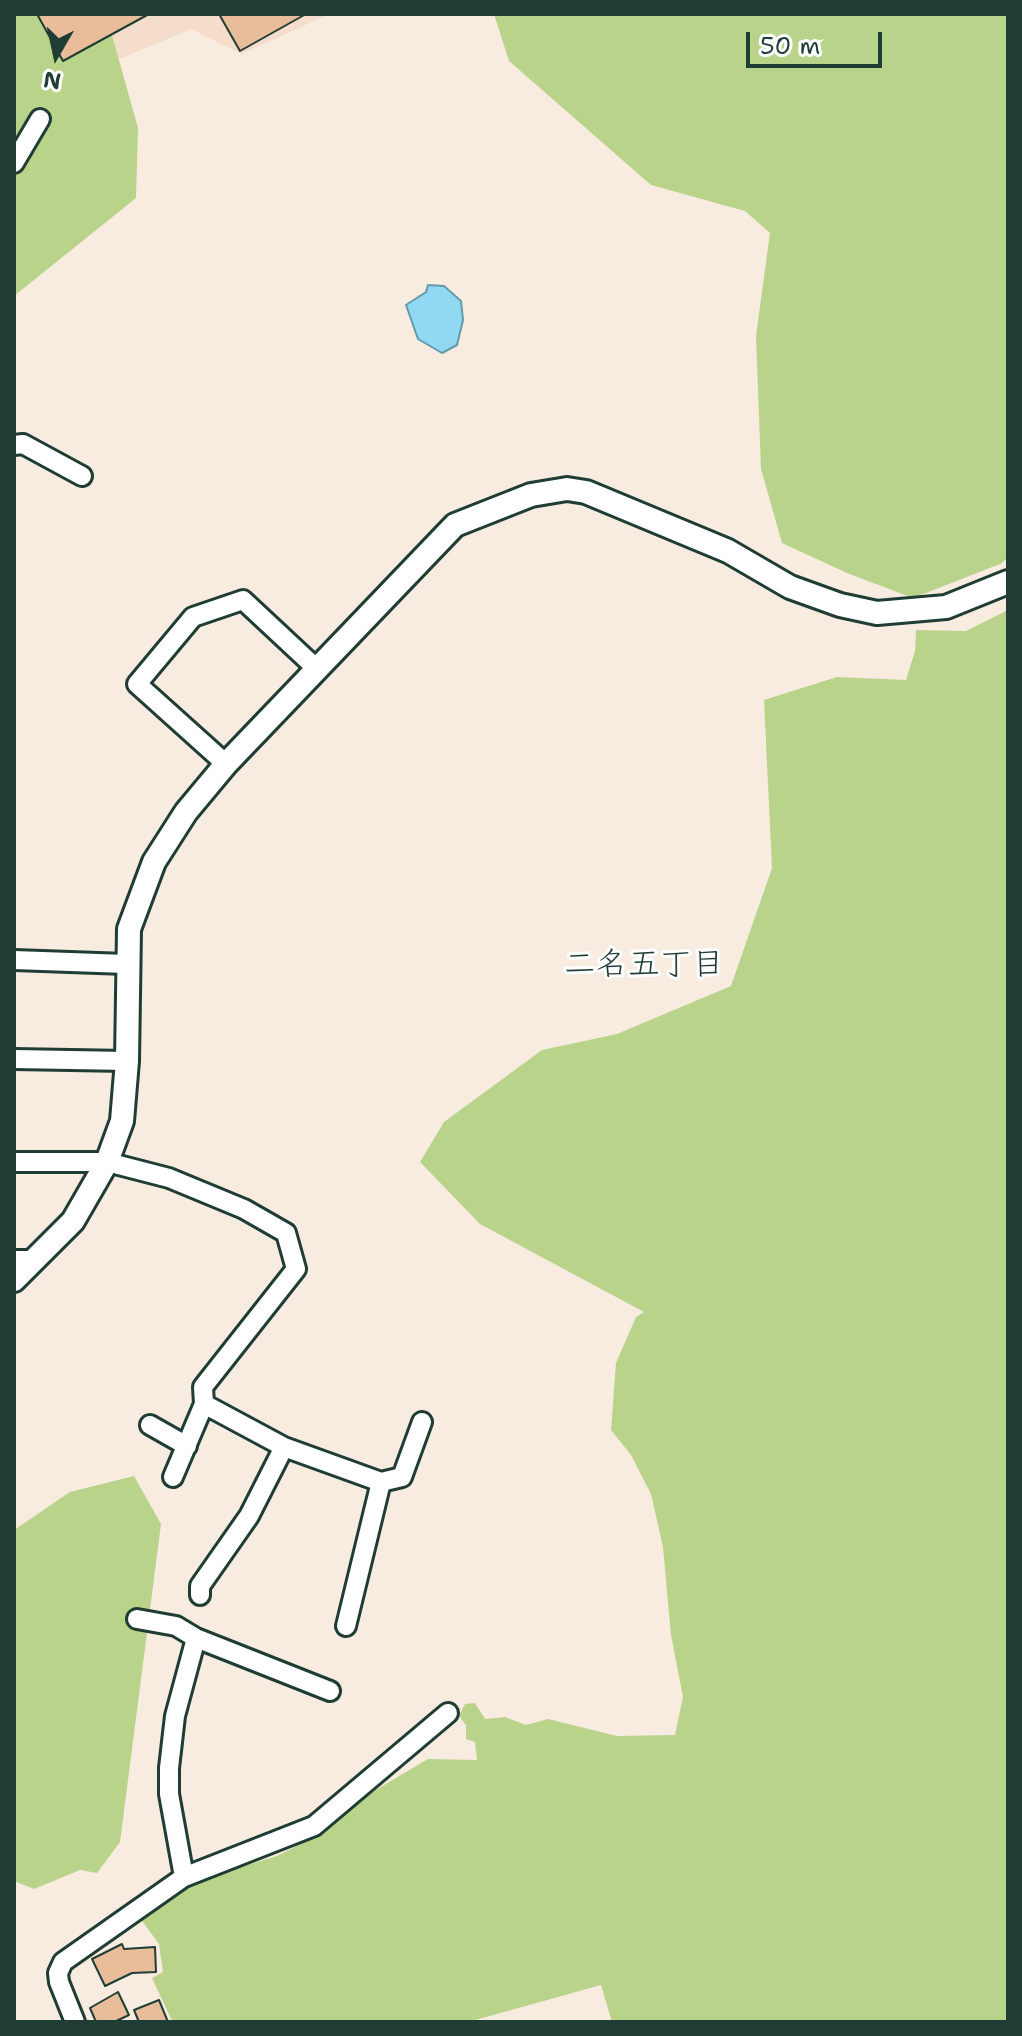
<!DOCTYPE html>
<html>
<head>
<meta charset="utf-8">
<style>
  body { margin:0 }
  #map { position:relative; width:1022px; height:2036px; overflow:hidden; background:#f8ebe0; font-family:"Shantell Sans",sans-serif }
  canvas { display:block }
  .frame { position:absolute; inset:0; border:16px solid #1f3d34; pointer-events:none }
  .north { position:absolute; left:16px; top:16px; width:80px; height:80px; -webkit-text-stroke:6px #fff; paint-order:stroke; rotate:189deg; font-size:22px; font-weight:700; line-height:32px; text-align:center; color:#1f3d34 }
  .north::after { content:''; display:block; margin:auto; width:28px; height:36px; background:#1f3d34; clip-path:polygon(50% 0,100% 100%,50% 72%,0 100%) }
  .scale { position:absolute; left:746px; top:32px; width:136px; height:36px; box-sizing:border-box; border:4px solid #1f3d34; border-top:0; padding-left:10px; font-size:24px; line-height:28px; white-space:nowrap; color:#1f3d34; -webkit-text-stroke:6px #fff; paint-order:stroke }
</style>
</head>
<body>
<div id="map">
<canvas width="1022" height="2036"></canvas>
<div class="frame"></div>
<div class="north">N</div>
<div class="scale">50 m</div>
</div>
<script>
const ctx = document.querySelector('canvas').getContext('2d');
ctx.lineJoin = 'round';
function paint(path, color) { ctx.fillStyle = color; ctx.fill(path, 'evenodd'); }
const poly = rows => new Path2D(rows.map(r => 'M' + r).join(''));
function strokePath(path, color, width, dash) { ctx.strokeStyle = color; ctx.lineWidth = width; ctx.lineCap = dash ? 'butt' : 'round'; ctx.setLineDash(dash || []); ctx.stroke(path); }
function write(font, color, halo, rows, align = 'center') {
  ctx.font = font + ' "Shantell Sans","Klee One",sans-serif'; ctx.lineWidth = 6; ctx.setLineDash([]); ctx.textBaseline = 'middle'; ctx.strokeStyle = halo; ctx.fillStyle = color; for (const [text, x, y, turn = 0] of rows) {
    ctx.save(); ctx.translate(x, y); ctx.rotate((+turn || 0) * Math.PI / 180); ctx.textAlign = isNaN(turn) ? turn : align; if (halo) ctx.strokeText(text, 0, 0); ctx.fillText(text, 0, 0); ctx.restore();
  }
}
const built = poly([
  [14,14,330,14,241,54,191,29,81,75]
]);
const green = poly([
  [14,14,106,14,138,128,136,198,14,296],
  [494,14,1008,14,1008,558,1000,564,913,598,847,573,782,543,761,469,756,336,770,233,745,211,651,185,509,61],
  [1008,610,1008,2022,612,2022,601,1985,468,2022,172,2021,152,1978,163,1972,159,1944,140,1918,189,1883,277,1856,325,1832,369,1794,428,1759,477,1760,475,1742,466,1739,466,1725,459,1716,465,1704,475,1703,485,1719,505,1717,526,1725,548,1719,617,1736,675,1735,683,1697,671,1635,663,1547,651,1494,631,1455,611,1430,616,1363,636,1317,644,1312,480,1224,420,1162,444,1122,542,1050,617,1034,731,986,772,868,764,700,837,677,906,680,915,651,916,630,966,631],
  [134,1476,161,1524,120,1842,97,1873,80,1870,34,1889,14,1881,14,1530,70,1492]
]);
const water = poly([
  [428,285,444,286,461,301,463,320,457,345,442,353,418,339,406,305,426,292,428,285]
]);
const building = poly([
  [37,14,149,14,63,61,37,14],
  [219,14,306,14,240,51,219,14],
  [122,1944,124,1949,155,1947,156,1972,132,1973,105,1986,92,1959,122,1944],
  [118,1992,129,2015,114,2022,96,2022,90,2008,118,1992],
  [159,2000,168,2022,139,2022,134,2010,159,2000]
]);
const minor = poly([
  [14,163,40,119],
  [14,445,23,444,82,476],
  [226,764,137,684,193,617,243,600,317,669],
  [14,960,126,964],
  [14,1059,127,1061],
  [14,1162,107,1162,169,1178,244,1209,286,1233,296,1269,203,1387,204,1404],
  [14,1260,34,1260],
  [150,1425,187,1446],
  [173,1477,204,1404,284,1447,381,1482,346,1626],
  [381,1482,402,1477,422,1422],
  [200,1595,200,1586,249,1516,284,1447],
  [137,1619,176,1626,196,1638,330,1691],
  [184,1877,314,1826,448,1713],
  [75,2022,59,1982,58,1973,63,1962,184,1877,169,1794,169,1768,175,1716,196,1638]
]);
const tertiary = poly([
  [14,1280,73,1221,107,1162,122,1121,127,1061,129,929,154,862,186,812,226,764,455,525,531,495,567,489,586,492,728,551,790,587,840,605,877,613,946,607,1008,582]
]);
const neighbourhoodNames = [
  ["二名五丁目",644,966]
];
paint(built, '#f4ddcb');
paint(green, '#bad38a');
paint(water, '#91d9f3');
strokePath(water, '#639ba7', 2);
paint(building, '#e9bd99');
strokePath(building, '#1f3d34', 2);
strokePath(minor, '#1f3d34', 24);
strokePath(tertiary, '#1f3d34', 28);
strokePath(minor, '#fff', 18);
strokePath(tertiary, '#fff', 22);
write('32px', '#1f3d34', '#fff', neighbourhoodNames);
</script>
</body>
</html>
